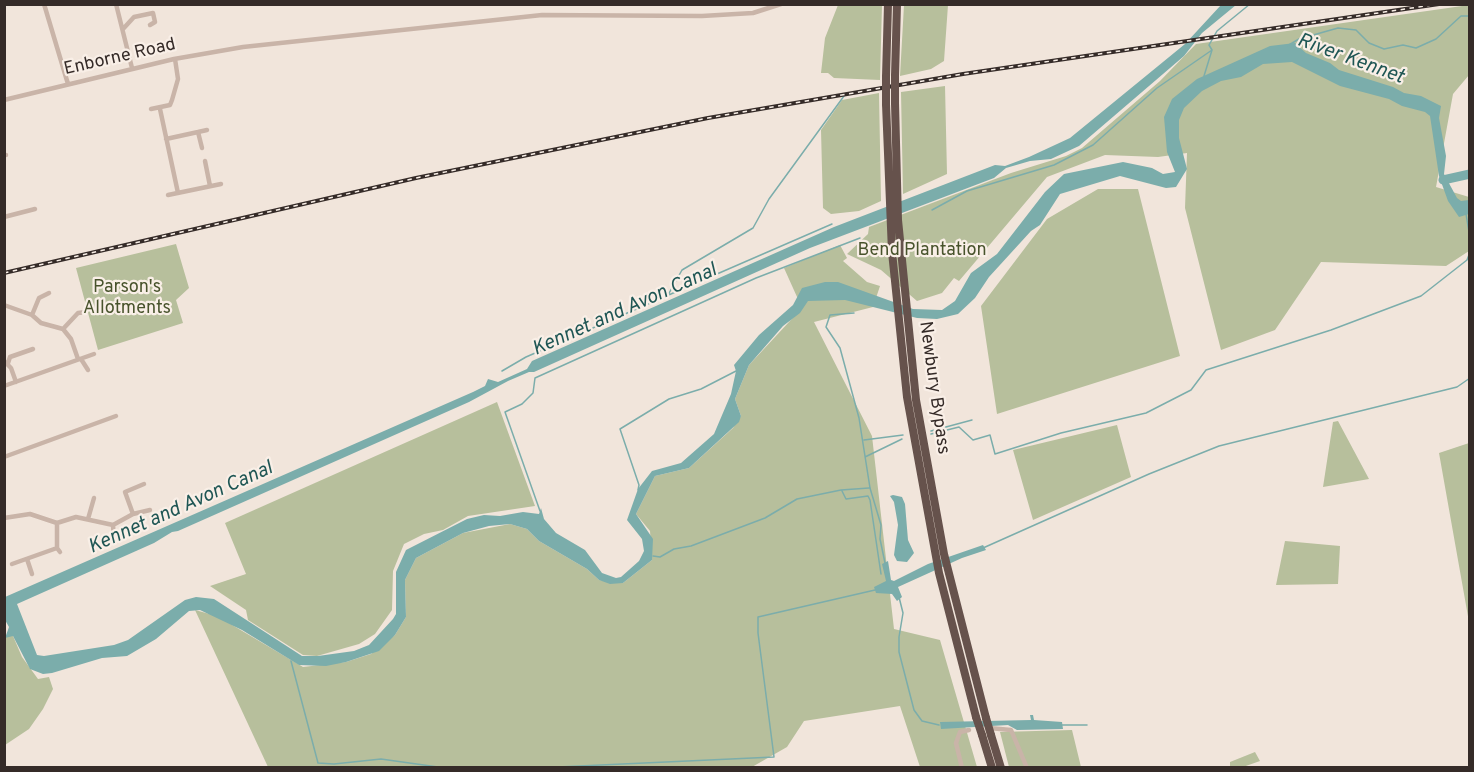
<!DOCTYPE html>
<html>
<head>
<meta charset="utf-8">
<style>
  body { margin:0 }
  #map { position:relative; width:1474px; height:772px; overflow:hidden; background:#f1e5db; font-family:Overpass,sans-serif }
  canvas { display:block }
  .frame { position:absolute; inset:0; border:6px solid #352b28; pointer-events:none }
</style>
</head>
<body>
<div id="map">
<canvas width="1474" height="772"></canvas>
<div class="frame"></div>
</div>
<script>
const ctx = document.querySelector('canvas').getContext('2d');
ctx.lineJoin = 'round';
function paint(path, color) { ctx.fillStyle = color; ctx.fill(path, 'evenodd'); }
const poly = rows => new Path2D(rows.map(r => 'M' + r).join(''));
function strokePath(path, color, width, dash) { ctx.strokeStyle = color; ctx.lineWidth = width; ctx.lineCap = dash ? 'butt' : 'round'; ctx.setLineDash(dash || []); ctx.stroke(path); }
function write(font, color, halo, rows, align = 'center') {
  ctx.font = font + ' Overpass,sans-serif'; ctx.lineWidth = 4.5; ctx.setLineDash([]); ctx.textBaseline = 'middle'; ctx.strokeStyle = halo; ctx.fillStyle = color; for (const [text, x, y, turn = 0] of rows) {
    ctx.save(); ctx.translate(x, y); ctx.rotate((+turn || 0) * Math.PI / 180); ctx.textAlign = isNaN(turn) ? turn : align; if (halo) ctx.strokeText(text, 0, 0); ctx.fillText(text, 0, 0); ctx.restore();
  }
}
const green = poly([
  [838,5,882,5,880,80,834,78,828,73,821,73,825,38],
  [904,5,948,5,944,61,931,69,900,76],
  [1469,5,1469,75,1453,94,1436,187,1469,197,1469,251,1446,266,1321,262,1275,330,1221,350,1185,208,1187,153,1158,157,1105,155,1047,177,959,281,954,278,942,293,917,301,881,270,847,254,868,234,869,227,1011,173,1066,156,1082,148,1160,81,1196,44],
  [945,86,947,174,903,194,901,92],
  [879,93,881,201,859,211,831,214,823,208,821,130,842,100],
  [1098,189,1138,189,1180,356,997,414,981,306,1047,219],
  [176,244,189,288,176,300,183,323,98,350,76,268],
  [840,245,847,258,843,261,867,282,880,286,873,307,814,322,872,436,894,629,940,640,977,767,920,767,900,706,804,721,787,747,752,767,268,767,195,610,217,616,303,667,346,662,371,654,395,635,406,617,405,580,416,558,463,533,510,524,527,529,539,541,587,569,599,580,623,583,652,560,650,531,636,514,655,476,689,468,733,428,741,416,735,399,749,365,802,308,784,268],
  [497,402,535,506,468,516,443,530,424,534,404,544,393,571,392,610,375,634,359,644,317,656,303,655,248,620,246,610,210,586,246,574,225,523],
  [1338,421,1369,479,1323,487,1333,422],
  [1117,425,1131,477,1033,520,1013,450],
  [1469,443,1470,443,1469,622,1439,453],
  [1285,541,1340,546,1338,584,1276,585],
  [7,636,13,636,22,657,38,679,49,677,53,689,43,709,29,729,5,745,5,638],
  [1072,730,1081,767,1009,767,1000,732],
  [1255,752,1260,761,1243,767,1230,767,1230,762]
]);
const water = poly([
  [1221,5,1236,5,1202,33,1184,56,1079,146,1051,159,1030,161,1006,168,994,178,810,248,534,372,529,372,508,381,469,402,178,531,172,532,154,543,17,604,37,655,44,656,114,645,128,640,185,600,196,597,214,599,302,656,318,656,354,651,369,645,393,619,396,614,396,572,406,550,467,519,484,515,500,516,523,512,539,514,541,508,544,519,556,533,585,550,602,573,616,578,621,577,639,561,644,551,642,539,627,520,638,489,652,471,681,463,714,434,731,394,736,371,734,365,759,335,793,305,802,288,825,282,838,282,913,309,942,310,955,301,971,273,997,254,1045,192,1064,174,1123,162,1152,168,1163,174,1175,172,1167,152,1164,117,1172,99,1197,79,1270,46,1295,43,1306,53,1330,63,1339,70,1393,87,1404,93,1421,96,1441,106,1439,118,1446,156,1444,174,1457,198,1461,201,1469,200,1469,214,1459,217,1448,201,1439,176,1430,116,1425,112,1402,106,1389,99,1340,86,1292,62,1263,64,1241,77,1221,81,1202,91,1184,108,1179,120,1179,138,1187,169,1176,187,1166,188,1120,176,1060,194,1040,225,1031,231,989,277,975,298,958,314,937,319,917,318,845,300,808,301,800,313,783,326,749,365,735,399,741,416,739,422,689,468,655,476,636,514,653,539,652,560,623,583,610,584,599,580,587,569,539,541,527,529,510,524,489,526,463,533,416,558,405,580,406,617,395,635,379,651,346,662,326,666,299,665,242,630,200,610,189,611,156,639,127,656,102,658,52,673,43,674,30,669,13,636,5,638,9,627,5,620,5,597,473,392,485,386,488,379,498,382,527,369,532,361,834,227,995,165,1005,166,1029,157,1070,138,1185,44],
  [893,495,902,497,905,504,908,540,914,553,907,562,897,561,894,555,898,525,894,502,890,496],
  [983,545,986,550,962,558,898,587,902,597,897,601,892,594,876,593,874,587,886,581,882,564,888,561,891,580,894,581,928,564],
  [1030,715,1033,715,1034,720,1062,722,1063,729,1017,730,1008,725,941,729,940,722,1031,720]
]);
const stream = poly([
  [1287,46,1299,39,1338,28,1356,30,1369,43,1384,49,1403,45,1416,48,1436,39,1461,16,1470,16],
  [1204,76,1212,50,1209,45,1217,31,1250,4],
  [932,210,967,191,1054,165,1093,145,1157,88,1212,50],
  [1466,214,1470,238],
  [668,295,682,270,753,228,769,199,844,96],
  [854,313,830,315,826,327,840,348,859,418,870,488,881,525,880,539,885,563],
  [502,371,526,357,832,224],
  [931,431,972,420],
  [931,434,959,427,973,440,990,435,995,454,1061,433,1146,413,1191,390,1206,370,1331,330,1421,296,1467,260,1470,252],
  [864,440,903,435],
  [865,457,902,439],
  [638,490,639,485,620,429,669,399,701,389,738,370],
  [842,491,846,499,868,496,870,500,881,574],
  [540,511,505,412,522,404,533,393,535,378,756,278,860,238],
  [983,548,1149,474,1219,446,1457,387,1470,378],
  [653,556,660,557,674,549,691,546,765,518,797,499,841,490,869,488],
  [899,597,903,613,899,637,899,652,914,710,922,721,939,725],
  [291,661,318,763,334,764,381,759,445,768],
  [1061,725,1087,725],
  [536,768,774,757,758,633,758,617,875,590]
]);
const river = poly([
  [1443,180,1470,174]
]);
const minor = poly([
  [44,4,68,84],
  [116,4,132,68],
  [123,29,134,17,153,13,155,22,150,25],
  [4,100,174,59,243,47,542,15,702,16,753,13,781,4],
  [151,109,170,105,172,100,178,79,175,59],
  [160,109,178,193],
  [198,132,207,130],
  [166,139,198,132,202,148],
  [4,155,6,155],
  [205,161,210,186],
  [168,195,221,184],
  [4,217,35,209],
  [4,305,32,315,41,323,63,329,71,339,78,359],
  [32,315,39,298,49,293],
  [63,329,78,313,86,312],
  [81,359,88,370],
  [4,361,11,368,16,382],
  [8,363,10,357,33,349],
  [4,386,94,354],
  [4,457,116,416],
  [133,514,125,492,144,484],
  [4,518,30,514,57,523],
  [88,519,94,498],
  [57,523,76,517,113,525,133,514,150,510],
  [57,523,57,548,60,552],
  [108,542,114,540,113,525],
  [27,559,32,574],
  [12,564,57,548],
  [989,728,1011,730,1027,768],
  [962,768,956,743,960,732,969,730]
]);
const trunk = poly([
  [895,76,897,4],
  [886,77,888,4],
  [895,103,898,220,916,400,944,554,986,718],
  [886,104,892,252,907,397,939,573,976,717],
  [982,735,992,768],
  [991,735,1001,768]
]);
const rail = poly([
  [4,273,416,178,708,118,963,74,1439,4]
]);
const trunkBridge = poly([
  [886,77,886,104],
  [895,103,895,76],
  [976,717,982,735],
  [986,718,991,735]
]);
const streetNames = [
  ["Enborne Road",120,58,-13],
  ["Newbury Bypass",933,388,82]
];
const parkNames = [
  ["Bend Plantation",922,251],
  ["Parson's",127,288],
  ["Allotments",127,309]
];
const waterNames = [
  ["River Kennet",1350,60,20],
  ["Kennet and Avon Canal",625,311,-24],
  ["Kennet and Avon Canal",181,509,-24]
];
paint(green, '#b7bf9c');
paint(water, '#7badab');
strokePath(stream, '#7badab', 1.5);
strokePath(river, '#7badab', 9);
strokePath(minor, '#c9b4a8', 4.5);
strokePath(trunk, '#66524c', 8);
strokePath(rail, '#352b28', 4);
strokePath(rail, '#f9efe7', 1.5, [4.5]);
strokePath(trunkBridge, '#66524c', 8);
write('18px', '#352b28', '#f9efe7', streetNames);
write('18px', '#48532c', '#f9efe7', parkNames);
write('italic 20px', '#1f5654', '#f9efe7', waterNames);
</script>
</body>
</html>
